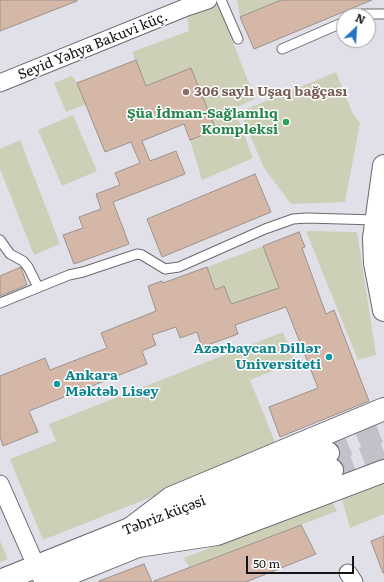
<!DOCTYPE html>
<html>
<head>
<meta charset="utf-8">
<style>
  body { margin:0 }
  #map { position:relative; width:384px; height:582px; overflow:hidden; background:#e1e0e9; font-family:Literata,serif }
  canvas { display:block }
  .north { position:absolute; left:336px; top:8px; width:40px; height:40px; box-sizing:border-box; background:#fff; border:1px solid #a1a1a2; border-radius:50%; rotate:25deg; font-size:11px; font-weight:700; line-height:16px; text-align:center; color:#141417 }
  .north::after { content:''; display:block; margin:auto; width:14px; height:18px; background:#2374c3; clip-path:polygon(50% 0,100% 100%,50% 72%,0 100%) }
  .scale { position:absolute; left:246px; top:556px; width:108px; height:18px; box-sizing:border-box; border:2px solid #141417; border-top:0; padding-left:5px; font-size:12px; line-height:14px; white-space:nowrap; color:#141417; -webkit-text-stroke:3px #fff; paint-order:stroke }
</style>
</head>
<body>
<div id="map">
<canvas width="384" height="582"></canvas>
<div class="north">N</div>
<div class="scale">50 m</div>
</div>
<script>
const ctx = document.querySelector('canvas').getContext('2d');
ctx.lineJoin = 'round';
function paint(path, color) { ctx.fillStyle = color; ctx.fill(path, 'evenodd'); }
const poly = rows => new Path2D(rows.map(r => 'M' + r).join(''));
function strokePath(path, color, width, dash) { ctx.strokeStyle = color; ctx.lineWidth = width; ctx.lineCap = dash ? 'butt' : 'round'; ctx.setLineDash(dash || []); ctx.stroke(path); }
function write(font, color, halo, rows, align = 'center') {
  ctx.font = font + ' Literata,serif'; ctx.lineWidth = 3; ctx.setLineDash([]); ctx.textBaseline = 'middle'; ctx.strokeStyle = halo; ctx.fillStyle = color; for (const [text, x, y, turn = 0] of rows) {
    ctx.save(); ctx.translate(x, y); ctx.rotate((+turn || 0) * Math.PI / 180); ctx.textAlign = isNaN(turn) ? turn : align; if (halo) ctx.strokeText(text, 0, 0); ctx.fillText(text, 0, 0); ctx.restore();
  }
}
const green = poly([
  [237,0,281,0,240,17],
  [218,4,255,99,234,108,253,158,202,180,190,140,216,130,175,102,121,91,145,82,132,52,189,31,187,16],
  [336,72,352,112,360,123,345,202,291,204,264,168,240,112],
  [72,76,77,83,86,104,66,112,54,83],
  [73,115,97,171,62,186,38,130],
  [20,140,60,244,34,255,0,169,0,149],
  [306,231,357,232,376,355,358,360],
  [263,246,279,288,231,304,224,287,215,290,207,267],
  [283,332,295,362,250,380,277,447,43,540,10,459,56,441,49,424],
  [384,481,384,514,350,528,342,499],
  [332,501,337,511,189,567,184,558],
  [0,541,8,559,0,562]
]);
const building = poly([
  [0,0,77,0,77,1,0,31,0,0],
  [281,0,372,0,254,49,240,17,281,0],
  [136,60,146,86,191,68,216,130,190,140,184,124,142,141,150,161,176,151,185,174,113,202,129,244,74,264,63,235,83,228,79,217,101,209,96,194,120,185,115,173,140,163,131,142,105,152,77,83,136,60],
  [255,174,271,212,162,257,147,219,255,174],
  [299,232,305,247,302,248,326,314,334,310,369,401,280,437,269,407,318,388,286,307,235,325,238,334,202,347,197,332,180,338,176,327,152,335,156,345,142,351,147,364,29,411,38,432,3,446,0,437,0,376,45,358,50,370,107,348,101,333,156,311,148,286,162,281,163,283,207,267,215,290,224,286,231,304,279,288,263,246,299,232],
  [21,267,27,285,0,296,0,276,21,267],
  [301,525,316,554,246,582,154,582,154,581,301,525],
  [384,536,384,573,383,573,371,541,384,536],
  [144,564,152,582,99,582,99,581,144,564]
]);
const secondaryTunnel = poly([
  [328,453,384,430],
  [332,470,384,450]
]);
const lane = poly([
  [221,0,238,39],
  [358,16,362,14,384,14],
  [282,49,344,22],
  [0,240,10,254,23,261,28,267,38,287],
  [0,303,69,275,83,272,137,254,142,255,165,269,179,267,265,229,293,219,306,218,376,220]
]);
const street = poly([
  [0,83,187,7,208,0],
  [0,484,41,577],
  [348,573,354,582]
]);
const secondary = poly([
  [0,581,130,529,328,453],
  [49,582,138,546,332,470]
]);
const primary = poly([
  [384,166,374,238,375,263,384,310],
  [130,529,171,498,384,409],
  [138,546,217,534,384,471]
]);
const markers = [
  [186,92,4,"#8d6e63"],
  [286,122,4,"#2e9e5b"],
  [329,357,4,"#0f9aa8"],
  [57,384,4,"#0f9aa8"]
];
const streetNames = [
  ["Seyid Yəhya Bakuvi küç.",93,46,-22],
  ["Təbriz küçəsi",164,516,-21]
];
const educationNames = [
  ["306 saylı Uşaq bağçası",194,92]
];
const leisureNames = [
  ["Şüa İdman-Sağlamlıq",278,114],
  ["Kompleksi",278,130]
];
const cultureNames = [
  ["Azərbaycan Dillər",321,349],
  ["Universiteti",321,365],
  ["Ankara",65,376,"left"],
  ["Məktəb Lisey",65,392,"left"]
];
paint(green, '#cdcfb7');
paint(building, '#d5b7a8');
strokePath(building, '#9b928d', 1);
strokePath(secondaryTunnel, '#c2c1ca', 22, [22, 11]);
strokePath(lane, '#6a6971', 11);
strokePath(street, '#6a6971', 19);
strokePath(secondary, '#6a6971', 24);
strokePath(primary, '#6a6971', 24);
strokePath(lane, '#fff', 9);
strokePath(street, '#fff', 17);
strokePath(secondary, '#fff', 22);
strokePath(primary, '#fff', 22);
for (const [x, y, r, color] of markers) { const dot = new Path2D(); dot.arc(x, y, r, 0, 2 * Math.PI); ctx.fillStyle = color; ctx.fill(dot); strokePath(dot, '#fff', 1.5); }
write('14px', '#141417', '#fff', streetNames);
write('bold 14px', '#785e54', '#fff', educationNames, 'left');
write('bold 14px', '#27864d', '#fff', leisureNames, 'right');
write('bold 14px', '#0d838f', '#fff', cultureNames, 'right');
</script>
</body>
</html>
